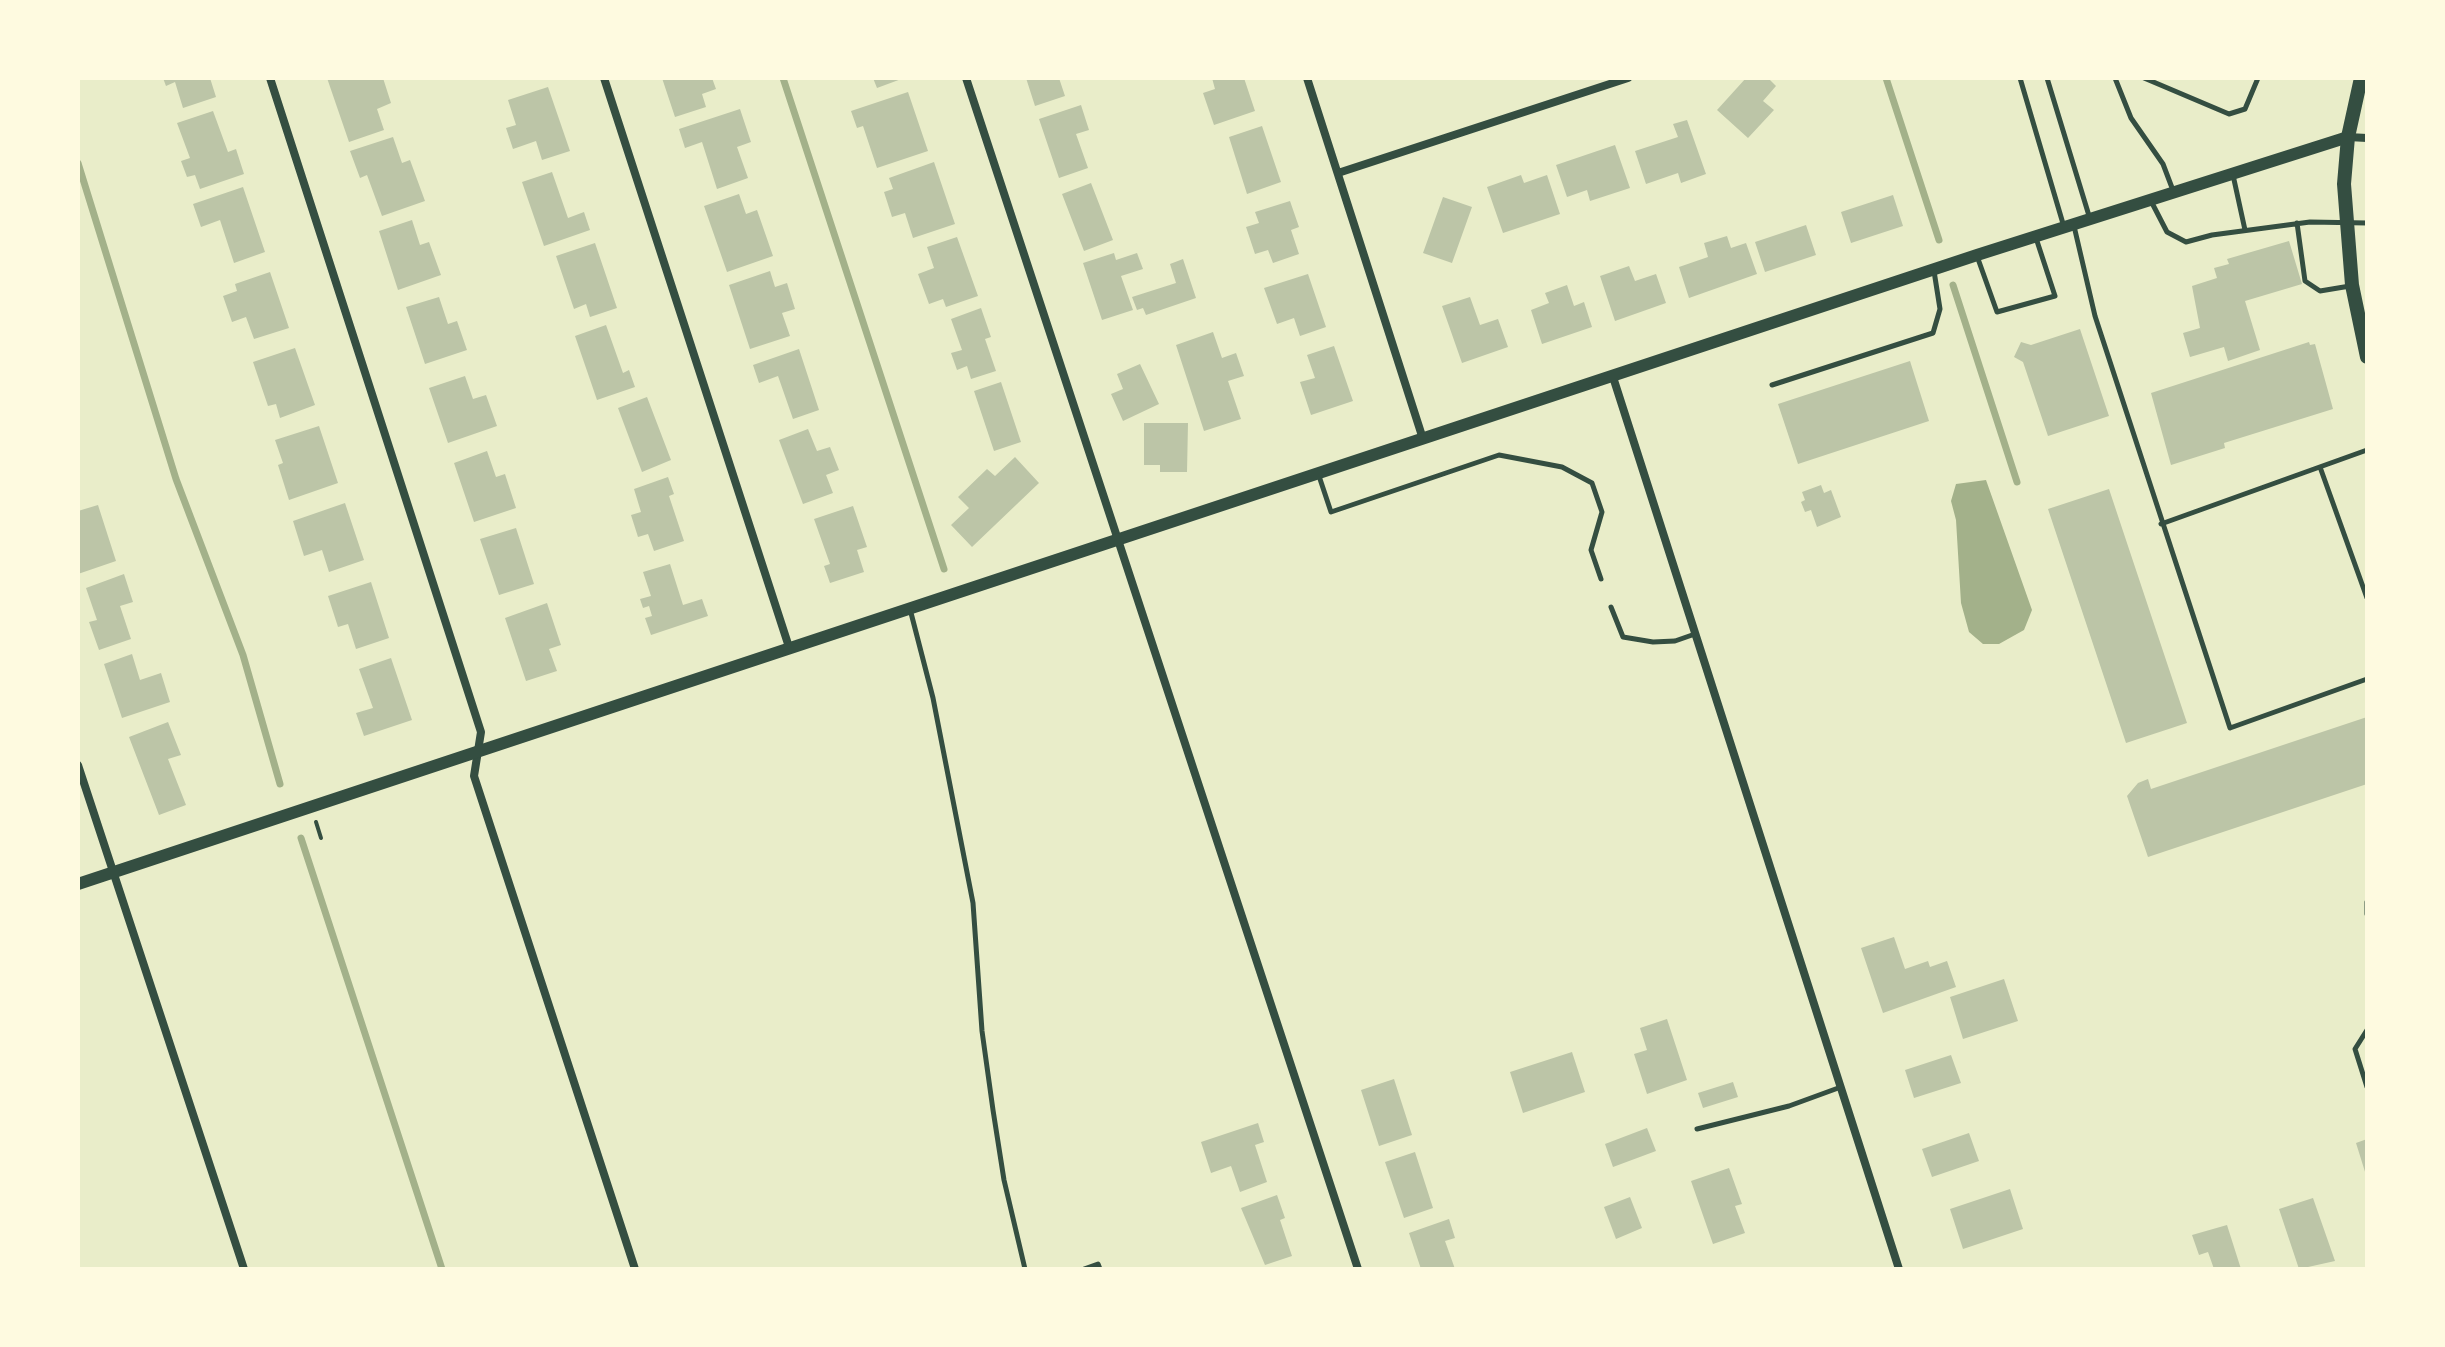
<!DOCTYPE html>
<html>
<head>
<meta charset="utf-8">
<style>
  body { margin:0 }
  #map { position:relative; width:2445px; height:1347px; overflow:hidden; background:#e9edc9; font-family:Poppins,sans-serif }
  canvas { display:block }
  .frame { position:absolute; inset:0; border:80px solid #fefae0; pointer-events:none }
</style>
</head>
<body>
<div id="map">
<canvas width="2445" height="1347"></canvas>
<div class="frame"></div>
</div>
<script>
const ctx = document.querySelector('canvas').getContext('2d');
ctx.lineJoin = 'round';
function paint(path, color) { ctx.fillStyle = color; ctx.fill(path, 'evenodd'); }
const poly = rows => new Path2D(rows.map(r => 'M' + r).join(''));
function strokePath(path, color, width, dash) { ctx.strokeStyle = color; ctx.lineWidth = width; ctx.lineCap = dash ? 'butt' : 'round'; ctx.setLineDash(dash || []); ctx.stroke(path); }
const water = poly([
  [1986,480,2032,610,2024,630,1999,644,1983,644,1969,632,1961,603,1956,520,1951,501,1956,484]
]);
const stream = poly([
  [783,78,944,569],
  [1886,78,1939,240],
  [78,163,176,479,243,655,280,784],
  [1953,285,2017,482],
  [301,838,442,1269]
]);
const building = poly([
  [163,78,210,78,216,97,183,108,175,82,166,86],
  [327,78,383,78,391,103,377,109,384,130,349,142],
  [662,78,712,78,716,89,702,94,706,107,675,117],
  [873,78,904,78,877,88],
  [1026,78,1059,78,1065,96,1035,106],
  [1212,78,1244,78,1255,111,1214,125,1203,93,1215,89],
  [1746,78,1768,78,1776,86,1763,101,1774,110,1748,138,1717,110],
  [548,87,570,151,542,160,536,141,513,149,506,128,516,125,508,100],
  [908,92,928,151,877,168,863,126,857,128,851,111],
  [1081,105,1089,130,1076,134,1088,168,1059,178,1039,119],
  [740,109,751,142,737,147,748,178,717,189,702,142,685,148,679,129],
  [213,111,228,152,236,149,244,174,200,189,195,175,187,177,181,161,190,158,177,123],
  [1687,120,1706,174,1681,183,1678,173,1646,184,1635,151,1678,137,1673,124],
  [1262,126,1281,182,1247,194,1229,137],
  [393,137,402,163,410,160,425,201,382,216,367,175,360,178,350,151],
  [1615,145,1630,188,1590,201,1587,190,1567,197,1556,165],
  [934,162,955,224,913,238,905,213,892,217,884,192,893,189,889,178],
  [552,172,568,218,584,212,590,230,544,246,522,182],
  [1521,175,1524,183,1547,175,1560,214,1503,233,1487,187],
  [1091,183,1113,240,1084,251,1062,194],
  [243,187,265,252,234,263,220,220,201,227,193,204],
  [739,194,746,214,757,210,773,256,727,272,704,206],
  [1893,195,1903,226,1851,243,1841,212],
  [1443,197,1472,207,1452,263,1423,253],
  [1290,201,1299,227,1291,230,1299,254,1273,263,1268,250,1255,254,1246,227,1259,223,1255,212],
  [412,220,420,245,429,242,441,275,398,290,379,231],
  [1806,225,1816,255,1765,272,1755,242],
  [1727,236,1731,248,1746,243,1757,274,1689,298,1679,267,1708,257,1704,243],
  [957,237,978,296,946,307,943,299,929,304,918,274,934,268,927,247],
  [2289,241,2302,284,2245,301,2260,350,2228,361,2224,347,2190,357,2183,333,2200,328,2192,286,2217,278,2214,268,2229,264,2227,259],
  [595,243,617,308,590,317,586,304,574,309,556,256],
  [1114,253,1116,260,1137,253,1143,269,1121,276,1133,310,1102,320,1083,263],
  [1183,259,1196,298,1146,315,1143,308,1137,310,1132,297,1176,283,1170,264],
  [1629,266,1635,281,1656,274,1666,303,1615,321,1600,276],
  [770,271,775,287,787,283,795,309,782,313,790,336,750,349,729,285],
  [270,272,289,328,254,339,246,317,232,322,223,296,237,291,235,284],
  [1308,274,1326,327,1300,336,1294,318,1277,324,1264,288],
  [1567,285,1574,306,1584,302,1592,327,1542,344,1531,310,1549,303,1545,293],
  [439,297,448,324,457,321,467,350,425,364,406,307],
  [1470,297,1480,325,1498,319,1508,347,1462,363,1442,306],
  [981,308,991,337,985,339,996,371,971,379,967,366,957,370,951,353,962,350,951,319],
  [606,325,623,373,629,370,635,387,597,400,575,336],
  [2080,329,2109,416,2048,436,2023,362,2014,357,2021,342,2031,345],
  [1213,332,1222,358,1236,353,1244,376,1228,381,1241,419,1204,431,1176,345],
  [2309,342,2310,345,2315,344,2333,409,2224,443,2225,448,2171,465,2151,393],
  [1334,346,1353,401,1311,415,1300,382,1315,378,1307,355],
  [295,348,315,405,280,418,276,404,268,406,253,362],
  [799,349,819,410,793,419,778,376,759,383,753,365],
  [1910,361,1929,421,1798,464,1778,404],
  [1140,364,1159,404,1123,421,1111,394,1123,389,1117,374],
  [465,376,473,399,486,395,497,426,448,443,429,388],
  [1001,382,1021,442,994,451,974,391],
  [647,397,671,460,642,472,618,408],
  [1144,423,1188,423,1187,472,1160,472,1160,465,1144,465],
  [319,426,338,483,289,500,278,465,283,463,275,440],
  [808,429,817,451,830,447,839,470,826,475,833,493,803,504,779,440],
  [487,451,496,477,505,474,516,508,474,522,454,463],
  [1015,457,1039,483,972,547,951,525,969,508,958,497,987,469,995,476],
  [668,477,674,494,669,496,684,541,654,551,648,534,638,537,631,515,641,512,634,489],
  [1821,485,1824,493,1831,490,1841,517,1817,527,1811,510,1805,512,1801,502,1805,500,1802,492],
  [2109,489,2187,723,2126,743,2048,509],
  [345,503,364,560,329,572,322,550,304,556,293,521],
  [98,505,116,561,78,574,78,511],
  [853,506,867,547,857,550,864,572,830,583,824,566,830,564,814,519],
  [516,528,534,584,499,595,480,539],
  [670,564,683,605,702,599,708,616,651,635,645,618,652,616,649,606,643,608,640,599,651,596,643,572],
  [124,574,133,602,120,606,131,639,99,650,89,622,97,620,86,588],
  [371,582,389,638,356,649,348,624,338,627,328,596],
  [547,603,561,645,549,649,557,671,526,681,505,618],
  [132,654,140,680,161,673,170,702,122,718,104,664],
  [391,658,412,720,364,736,356,713,373,708,359,669],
  [2367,717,2367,784,2148,857,2127,796,2138,783,2148,779,2151,789],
  [168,722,181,755,168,759,186,805,159,815,129,737],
  [1894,937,1905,969,1928,961,1930,967,1947,961,1956,987,1883,1013,1861,948],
  [2004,979,2018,1021,1963,1039,1950,997],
  [1667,1019,1687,1080,1647,1094,1634,1054,1647,1050,1640,1028],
  [1572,1052,1585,1092,1523,1113,1510,1072],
  [1951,1055,1961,1083,1914,1098,1905,1070],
  [1394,1079,1412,1135,1379,1146,1361,1090],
  [1733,1082,1738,1097,1703,1108,1698,1093],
  [1258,1123,1264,1142,1255,1145,1267,1182,1240,1192,1231,1166,1211,1173,1201,1142],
  [1647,1128,1656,1151,1613,1167,1605,1144],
  [1969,1133,1979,1161,1932,1177,1922,1149],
  [2367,1139,2367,1175,2366,1175,2356,1143],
  [1415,1152,1433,1208,1404,1218,1385,1162],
  [1729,1168,1742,1204,1735,1206,1745,1233,1713,1244,1691,1181],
  [2010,1189,2023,1229,1963,1249,1950,1209],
  [1277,1195,1285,1218,1280,1220,1292,1256,1265,1265,1241,1208],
  [1630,1197,1642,1228,1616,1239,1604,1207],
  [2313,1198,2335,1261,2299,1269,2279,1209],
  [1449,1219,1455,1238,1445,1241,1455,1269,1421,1269,1409,1233],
  [2227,1225,2241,1269,2214,1269,2208,1252,2199,1255,2192,1235]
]);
const path = poly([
  [316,822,321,838]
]);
const service = poly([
  [2020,78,2064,227],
  [2047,78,2090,219],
  [2115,78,2131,118,2163,164,2174,193],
  [2144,78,2229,114,2245,109,2258,78],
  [2233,175,2245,230],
  [2151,201,2167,232,2186,242,2212,235,2310,222,2367,223],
  [2297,223,2305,281,2320,291,2350,286],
  [2074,226,2095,316,2230,728,2367,679],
  [1977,256,1997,312,2055,296,2036,238],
  [1772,385,1933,333,1940,309,1934,271],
  [2320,467,2367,598],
  [1319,476,1331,512,1499,455,1562,467,1592,483,1602,512,1591,550,1601,579],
  [2161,524,2367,450],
  [1611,607,1623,637,1653,642,1675,641,1695,634],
  [910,609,933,698,973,903,982,1031,993,1110,1004,1180,1025,1269],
  [2367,902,2367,914],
  [2367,1030,2355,1049,2367,1087],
  [1697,1129,1789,1106,1841,1087],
  [1084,1269,1098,1264,1100,1269]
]);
const minor = poly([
  [270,78,481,732,474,776,635,1269],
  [604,78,789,647],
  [966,78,1358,1269],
  [1307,78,1423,439],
  [2348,137,2367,138],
  [1338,173,1628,78],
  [1613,377,1899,1269],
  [78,765,244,1269]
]);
const tertiary = poly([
  [78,884,1977,255,2348,137]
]);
const primary = poly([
  [2361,78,2348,137,2344,184,2352,285,2367,357]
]);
paint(water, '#a3b18a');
strokePath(stream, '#a3b18a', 7);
paint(building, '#bcc5a7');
strokePath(path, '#344e41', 4);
strokePath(service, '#344e41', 5);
strokePath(minor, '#344e41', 8);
strokePath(tertiary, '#344e41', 12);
strokePath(primary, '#344e41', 14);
</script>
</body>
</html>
